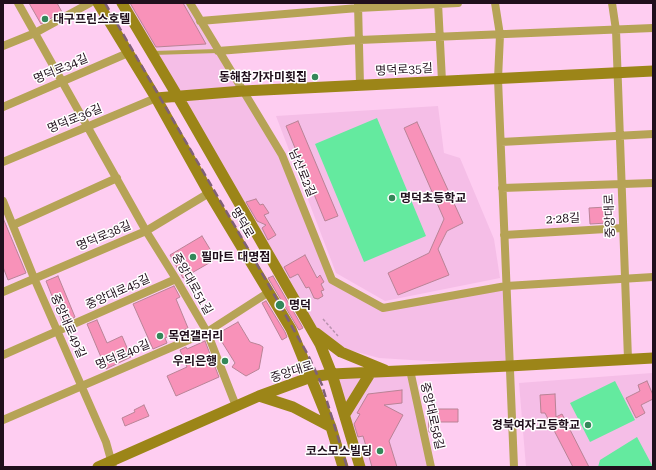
<!DOCTYPE html>
<html>
<head>
<meta charset="utf-8">
<style>
  body { margin:0 }
  #map { position:relative; width:656px; height:470px; overflow:hidden; background:#fecdf1; font-family:"Roboto Serif",serif }
  canvas { display:block }
  .frame { position:absolute; inset:0; border:4px solid #200f1c; pointer-events:none }
</style>
</head>
<body>
<div id="map">
<canvas width="656" height="470"></canvas>
<div class="frame"></div>
</div>
<script>
const ctx = document.querySelector('canvas').getContext('2d');
ctx.lineJoin = 'round';
function paint(path, color) { ctx.fillStyle = color; ctx.fill(path, 'evenodd'); }
const poly = rows => new Path2D(rows.map(r => 'M' + r).join(''));
function strokePath(path, color, width, dash) { ctx.strokeStyle = color; ctx.lineWidth = width; ctx.lineCap = dash ? 'butt' : 'round'; ctx.setLineDash(dash || []); ctx.stroke(path); }
function write(font, color, halo, rows, align = 'center') {
  ctx.font = font + ' "Roboto Serif","Noto Sans KR",serif'; ctx.lineWidth = 3; ctx.setLineDash([]); ctx.textBaseline = 'middle'; ctx.strokeStyle = halo; ctx.fillStyle = color; for (const [text, x, y, turn = 0] of rows) {
    ctx.save(); ctx.translate(x, y); ctx.rotate((+turn || 0) * Math.PI / 180); ctx.textAlign = isNaN(turn) ? turn : align; if (halo) ctx.strokeText(text, 0, 0); ctx.fillText(text, 0, 0); ctx.restore();
  }
}
const built = poly([
  [118,3,191,3,282,155,332,280,383,308,506,286,509,366,379,358,331,345,312,330],
  [438,106,444,153,460,158,494,239,500,278,385,301,336,273,276,116],
  [410,370,431,467,358,467,332,374],
  [652,373,653,467,526,467,519,383]
]);
const green = poly([
  [377,118,426,236,364,262,315,144],
  [615,381,635,420,590,442,570,403],
  [637,437,653,467,598,467,600,460]
]);
const building = poly([
  [29,3,57,3,62,12,41,24,29,3],
  [130,3,183,3,206,44,156,47,130,3],
  [298,121,338,216,325,221,286,126,298,121],
  [417,122,463,223,447,231,438,249,449,275,398,295,388,273,429,253,444,219,404,128,417,122],
  [256,199,260,205,263,204,269,213,264,215,276,235,268,240,262,228,266,225,257,221,246,202,256,199],
  [607,207,607,223,590,224,589,208,607,207],
  [3,218,26,273,8,280,3,267,3,218],
  [202,236,216,259,183,278,170,255,202,236],
  [305,255,317,278,320,275,324,282,321,284,324,290,321,291,323,296,318,299,314,298,309,287,306,288,298,274,290,278,284,267,305,255],
  [58,276,75,317,65,322,62,321,46,281,58,276],
  [273,276,303,328,299,330,268,278,273,276],
  [174,286,180,297,176,299,188,328,165,338,167,343,153,349,133,304,174,286],
  [266,301,285,332,287,337,282,340,262,303,266,301],
  [97,320,107,343,122,336,131,357,106,369,87,324,97,320],
  [238,322,250,342,260,345,263,347,259,369,246,376,232,367,235,363,217,334,238,322],
  [205,341,219,377,176,396,167,376,187,367,180,350,186,347,187,349,205,341],
  [647,381,653,395,653,399,641,405,645,413,636,418,626,398,640,391,638,385,647,381],
  [402,390,402,403,384,405,403,415,389,441,397,467,372,467,363,436,358,437,354,424,360,414,357,413,368,394,402,390],
  [555,394,556,417,562,414,589,467,573,467,545,413,541,413,540,395,555,394],
  [144,405,149,416,125,426,122,418,135,412,134,410,144,405],
  [428,409,458,409,458,422,438,422,438,432,429,432,428,409]
]);
const path = poly([
  [323,319,338,336]
]);
const lane = poly([
  [153,53,218,51]
]);
const street = poly([
  [18,3,146,231,176,279,207,332,236,406],
  [190,3,282,155,332,280,383,308,506,286,653,277],
  [438,3,442,81],
  [495,3,500,35,498,79,514,467],
  [612,3,616,30,628,359],
  [358,4,360,85],
  [200,21,358,8,458,3],
  [3,46,35,33,90,3],
  [218,51,359,40,653,28],
  [3,107,128,53],
  [501,142,653,134],
  [3,162,156,98],
  [502,188,653,183],
  [3,201,34,278,106,442,113,467],
  [13,225,117,178],
  [504,235,623,228],
  [3,292,146,231,209,193],
  [3,355,176,279],
  [410,370,431,467],
  [3,420,207,332,269,292]
]);
const secondary = poly([
  [98,3,156,98,209,193,291,329,331,427,343,467],
  [122,3,178,97,320,344,332,374,360,467],
  [156,98,243,91,653,71],
  [316,333,341,352,385,370],
  [259,396,293,407,331,427],
  [345,414,371,372],
  [98,467,259,396,311,377,332,374,509,366,653,358]
]);
const rail = poly([
  [105,3,254,259,308,355,322,385,347,467]
]);
const markers = [
  [45,19,4,"#348759"],
  [315,77,4,"#348759"],
  [392,198,4,"#348759"],
  [193,257,4,"#348759"],
  [280,305,5,"#348759"],
  [160,336,4,"#348759"],
  [225,361,4,"#348759"],
  [588,425,4,"#348759"],
  [380,451,4,"#348759"]
];
const poiNames = [
  ["대구프린스호텔",53,19],
  ["동해참가자미횟집",307,77,"right"],
  ["명덕초등학교",400,198],
  ["필마트 대명점",201,257],
  ["명덕",289,305],
  ["목연갤러리",168,336],
  ["우리은행",217,361,"right"],
  ["경북여자고등학교",580,425,"right"],
  ["코스모스빌딩",372,451,"right"]
];
const streetNames = [
  ["명덕로34길",61,69,-23],
  ["명덕로35길",404,70,-3],
  ["명덕로36길",75,119,-22],
  ["남산로2길",302,173,67],
  ["중앙대로",610,216,-92],
  ["2·28길",563,219,-3],
  ["명덕로",242,223,59],
  ["명덕로38길",104,236,-23],
  ["중앙대로51길",192,284,60],
  ["중앙대로45길",118,292,-24],
  ["중앙대로49길",68,326,66],
  ["명덕로40길",123,355,-23],
  ["중앙대로",292,372,-18],
  ["중앙대로58길",432,416,77]
];
paint(built, '#f5bee7');
paint(green, '#64ea9f');
paint(building, '#f892b9');
strokePath(building, '#b98396', 1);
strokePath(path, '#b992af', 1.5, [3, 2]);
strokePath(lane, '#b6a356', 4);
strokePath(street, '#b6a356', 8);
strokePath(secondary, '#9c8518', 11);
strokePath(rail, '#7f6077', 2.5, [8, 4]);
for (const [x, y, r, color] of markers) { const dot = new Path2D(); dot.arc(x, y, r, 0, 2 * Math.PI); ctx.fillStyle = color; ctx.fill(dot); strokePath(dot, '#fff', 1.5); }
write('bold 12px', '#200f1c', '#fff', poiNames, 'left');
write('12px', '#200f1c', '#fff', streetNames);
</script>
</body>
</html>
